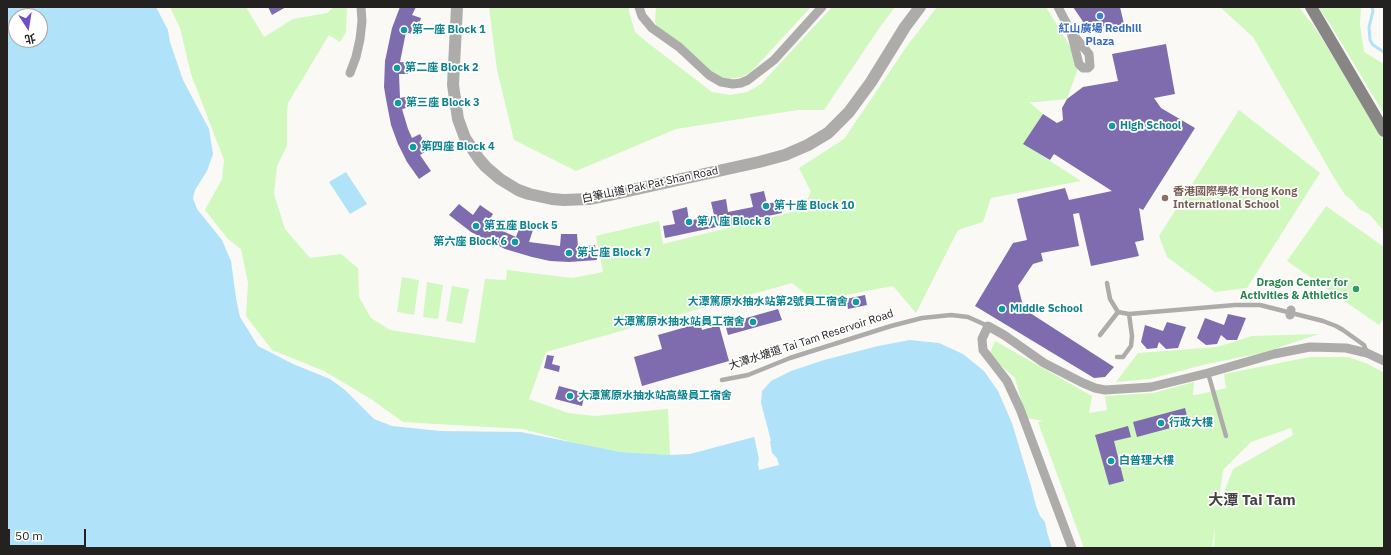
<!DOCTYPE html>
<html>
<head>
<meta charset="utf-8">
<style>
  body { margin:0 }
  #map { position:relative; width:1391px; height:555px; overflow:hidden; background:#fbf9f6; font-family:"IBM Plex Sans","Noto Sans TC",sans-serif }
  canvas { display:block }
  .frame { position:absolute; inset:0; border:8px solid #232221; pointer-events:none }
  .north { position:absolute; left:8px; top:8px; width:40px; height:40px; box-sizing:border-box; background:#fff; border:1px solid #a7a7a6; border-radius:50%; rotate:168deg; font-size:11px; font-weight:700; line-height:16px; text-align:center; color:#232221 }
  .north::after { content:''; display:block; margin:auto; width:14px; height:18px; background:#6c4fc8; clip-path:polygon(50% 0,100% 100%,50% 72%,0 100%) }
  .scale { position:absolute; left:8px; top:529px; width:78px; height:18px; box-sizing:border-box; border:2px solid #232221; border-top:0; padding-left:5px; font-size:12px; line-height:14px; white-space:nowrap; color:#232221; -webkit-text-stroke:3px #fff; paint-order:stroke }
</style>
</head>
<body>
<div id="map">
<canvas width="1391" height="555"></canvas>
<div class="frame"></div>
<div class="north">北</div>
<div class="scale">50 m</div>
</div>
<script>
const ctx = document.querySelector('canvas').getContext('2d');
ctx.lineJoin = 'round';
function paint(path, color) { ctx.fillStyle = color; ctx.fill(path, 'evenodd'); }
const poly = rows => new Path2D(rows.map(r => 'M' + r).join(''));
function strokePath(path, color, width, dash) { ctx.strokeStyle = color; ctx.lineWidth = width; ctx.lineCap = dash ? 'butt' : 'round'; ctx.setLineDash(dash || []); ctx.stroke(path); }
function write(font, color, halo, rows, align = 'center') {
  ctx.font = font + ' "IBM Plex Sans","Noto Sans TC",sans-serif'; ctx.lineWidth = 3.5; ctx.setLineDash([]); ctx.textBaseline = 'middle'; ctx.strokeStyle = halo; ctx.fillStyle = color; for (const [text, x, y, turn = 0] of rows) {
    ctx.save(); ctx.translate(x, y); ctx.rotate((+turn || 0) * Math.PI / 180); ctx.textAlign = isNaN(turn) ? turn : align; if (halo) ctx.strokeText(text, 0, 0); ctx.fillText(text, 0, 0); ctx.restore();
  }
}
const green = poly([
  [170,7,246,7,264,37,293,19,327,13,334,7,347,7,346,32,340,42,329,35,288,103,287,112,287,146,277,166,274,194,285,229,310,258,341,254,358,268,359,297,371,318,390,330,475,343,485,279,506,280,507,270,572,278,603,272,596,236,659,221,663,244,801,210,811,192,799,168,844,139,907,46,937,7,1046,7,1080,63,1067,99,1037,102,1029,102,1043,114,1024,144,1081,181,991,198,983,222,958,230,916,313,893,286,825,299,811,298,792,283,546,352,529,399,568,413,595,416,668,409,670,455,620,452,587,446,523,429,403,422,371,399,324,371,272,350,246,316,248,283,241,249,228,239,205,210,222,179,224,160,191,74,180,28],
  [489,7,629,7,629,12,635,32,648,43,712,92,730,95,747,92,761,84,832,7,895,7,880,27,824,110,798,110,676,129,576,171,514,140,497,70],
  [656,7,811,7,751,72,742,77,729,79,718,78,658,31,655,21],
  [1220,7,1299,7,1318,32,1384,141,1384,231,1369,214,1359,209,1353,201,1345,195,1333,176,1253,37],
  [1318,7,1361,7,1360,24,1364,52,1384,64,1384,114,1330,24],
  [1239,110,1320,173,1247,288,1215,292,1167,257,1159,236],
  [1326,206,1384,247,1384,318,1379,325,1287,261],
  [402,277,419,280,414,315,397,312],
  [427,282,443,285,438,319,423,317],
  [452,286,469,289,462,324,446,321],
  [1319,334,1262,353,1207,364,1150,379,1116,382,1138,353,1217,347,1252,336],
  [995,341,1092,396,1089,413,1107,410,1105,396,1153,393,1194,382,1193,395,1196,395,1226,388,1224,374,1310,357,1348,357,1368,364,1384,373,1384,548,1214,548,1215,526,1212,548,1084,548,1038,422,1043,421,1026,418,1015,378,989,355],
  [1291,428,1293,435,1233,469,1218,508,1223,470,1251,442]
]);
const water = poly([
  [7,7,156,7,168,30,170,42,183,80,209,129,213,154,207,171,195,190,193,198,197,209,222,240,231,261,236,298,240,317,258,346,293,364,330,379,345,390,374,419,392,426,441,431,521,432,620,452,670,455,690,454,769,433,761,403,762,391,771,381,791,371,824,360,878,346,910,340,939,343,963,354,984,371,998,391,1012,423,1031,486,1036,506,1040,516,1045,522,1047,532,1052,548,7,548],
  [16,16,40,16,40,40,16,40],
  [346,172,367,204,350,214,329,182]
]);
const pier = poly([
  [769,433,771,441,770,441,772,453,777,458,779,465,759,470,758,463,759,459,754,436]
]);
const stream = poly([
  [1372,7,1373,11,1369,27,1370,40,1373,45,1384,52]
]);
const building = poly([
  [268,7,286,7,272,15],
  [400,7,416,7,412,15,421,18,415,35,406,32,400,62,409,63,408,74,399,74,400,98,410,96,411,107,402,109,408,129,412,138,420,134,428,150,420,155,431,171,419,179,407,162,398,144,391,125,386,99,384,87,385,61,392,28],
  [1073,7,1120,7,1124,24,1093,31,1088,29],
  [1166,44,1175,94,1154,98,1161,108,1195,128,1143,210,1139,208,1144,240,1135,242,1139,256,1091,266,1079,213,1073,214,1079,246,1041,253,1043,261,1033,264,1018,286,1022,302,1027,311,1114,367,1105,377,1094,378,975,306,1013,243,1027,240,1017,199,1065,188,1069,200,1112,191,1054,154,1050,160,1023,144,1043,114,1057,123,1063,120,1062,108,1067,99,1083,87,1118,81,1112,54],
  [764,191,767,204,779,201,782,213,665,238,663,226,675,224,672,211,687,207,689,221,701,218,714,215,711,202,726,199,728,212,753,207,750,194],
  [459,204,473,215,480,205,493,214,487,224,516,237,520,226,533,230,529,242,560,246,561,234,577,234,578,247,595,245,597,260,569,262,550,261,532,257,505,249,471,232,449,215],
  [865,295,867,305,848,309,846,299],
  [778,309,782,320,728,335,725,324],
  [1228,314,1246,318,1237,340,1227,340,1221,335,1217,344,1206,345,1197,338,1205,318,1224,325],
  [1167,322,1186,327,1178,348,1166,349,1159,342,1157,348,1147,349,1141,342,1145,325,1163,331],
  [700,323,702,330,719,325,729,361,642,386,634,357,662,349,658,335],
  [547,355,554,356,552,364,560,366,559,372,544,368],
  [559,386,585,393,582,406,555,399],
  [1185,408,1189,423,1137,437,1133,422],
  [1128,426,1131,437,1114,441,1124,481,1109,485,1095,435]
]);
const service = poly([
  [1107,283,1110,299,1118,312,1129,314,1235,305,1260,305,1323,321,1336,326,1343,330,1364,345,1367,353],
  [1100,335,1118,312],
  [1117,357,1123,357,1131,346,1132,336,1129,314],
  [1208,373,1226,436],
  [722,380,748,375,790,358,891,326,922,318,951,315,968,317,988,326]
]);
const minor = poly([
  [639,7,642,16,652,28,679,47,709,75,721,82,733,84,741,83,748,80,774,60,822,7],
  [1058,7,1071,32,1089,54,1090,66,1088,68,1083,68,1079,64,1071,32],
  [350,73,356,57,360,39,362,21,361,7],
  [1290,315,1291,310],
  [1072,548,1020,409,1007,381,983,350,982,339,988,326,1004,335,1044,363,1083,383,1095,388,1105,390,1151,387,1208,373,1274,354,1310,347,1346,348,1367,353,1384,361]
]);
const tertiary = poly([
  [457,7,453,85,458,119,465,138,479,159,486,167,500,179,518,190,529,194,552,199,564,200,589,199,609,195,759,162,785,155,808,145,828,133,849,112,871,82,905,27,920,7]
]);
const secondary = poly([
  [1311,7,1384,131]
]);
const markers = [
  [1100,16,4,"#3f7fe0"],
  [404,30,4,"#0f9aa8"],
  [397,68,4,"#0f9aa8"],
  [398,103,4,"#0f9aa8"],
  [1112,126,4,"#0f9aa8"],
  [413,147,4,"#0f9aa8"],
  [1165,198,4,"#8d6e63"],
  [766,206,4,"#0f9aa8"],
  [689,222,4,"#0f9aa8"],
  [476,226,4,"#0f9aa8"],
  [515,242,4,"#0f9aa8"],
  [569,253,4,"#0f9aa8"],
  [1356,289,4,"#2e9e5b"],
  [856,302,4,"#0f9aa8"],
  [1002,309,4,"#0f9aa8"],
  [753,322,4,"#0f9aa8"],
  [570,396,4,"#0f9aa8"],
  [1161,423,4,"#0f9aa8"],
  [1111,461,4,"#0f9aa8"]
];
const shopNames = [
  ["紅山廣場 Redhill",1100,29],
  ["Plaza",1100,42]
];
const cultureNames = [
  ["第一座 Block 1",412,30],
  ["第二座 Block 2",405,68],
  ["第三座 Block 3",406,103],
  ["High School",1120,126],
  ["第四座 Block 4",421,147],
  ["第十座 Block 10",774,206],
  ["第八座 Block 8",697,222],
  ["第五座 Block 5",484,226],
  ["第六座 Block 6",507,242,"right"],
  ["第七座 Block 7",577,253],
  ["大潭篤原水抽水站第2號員工宿舍",848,302,"right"],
  ["Middle School",1010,309],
  ["大潭篤原水抽水站員工宿舍",745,322,"right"],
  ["大潭篤原水抽水站高級員工宿舍",578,396],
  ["行政大樓",1169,423],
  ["白普理大樓",1119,461]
];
const streetNames = [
  ["白筆山道 Pak Pat Shan Road",650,185,-12],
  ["大潭水塘道 Tai Tam Reservoir Road",811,340,-18]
];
const educationNames = [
  ["香港國際學校 Hong Kong",1173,192],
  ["International School",1173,205]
];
const leisureNames = [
  ["Dragon Center for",1348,283],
  ["Activities & Athletics",1348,296]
];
const districtNames = [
  ["大潭 Tai Tam",1252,501]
];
paint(green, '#d0f8bf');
paint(water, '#b0e2f9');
paint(pier, '#fbf9f6');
strokePath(stream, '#b0e2f9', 3);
paint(building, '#7f6cae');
strokePath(service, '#adacab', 4.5);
strokePath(minor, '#adacab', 9);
strokePath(tertiary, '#adacab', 12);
strokePath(secondary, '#888685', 12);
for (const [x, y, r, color] of markers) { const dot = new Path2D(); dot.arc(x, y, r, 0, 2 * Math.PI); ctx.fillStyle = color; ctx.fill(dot); strokePath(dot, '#fff', 1.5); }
write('bold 11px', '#366cbe', '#fff', shopNames);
write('bold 11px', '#0d838f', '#fff', cultureNames, 'left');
write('11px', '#232221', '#fff', streetNames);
write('bold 11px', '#785e54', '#fff', educationNames, 'left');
write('bold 11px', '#27864d', '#fff', leisureNames, 'right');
write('bold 15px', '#444240', '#fff', districtNames);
</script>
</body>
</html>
